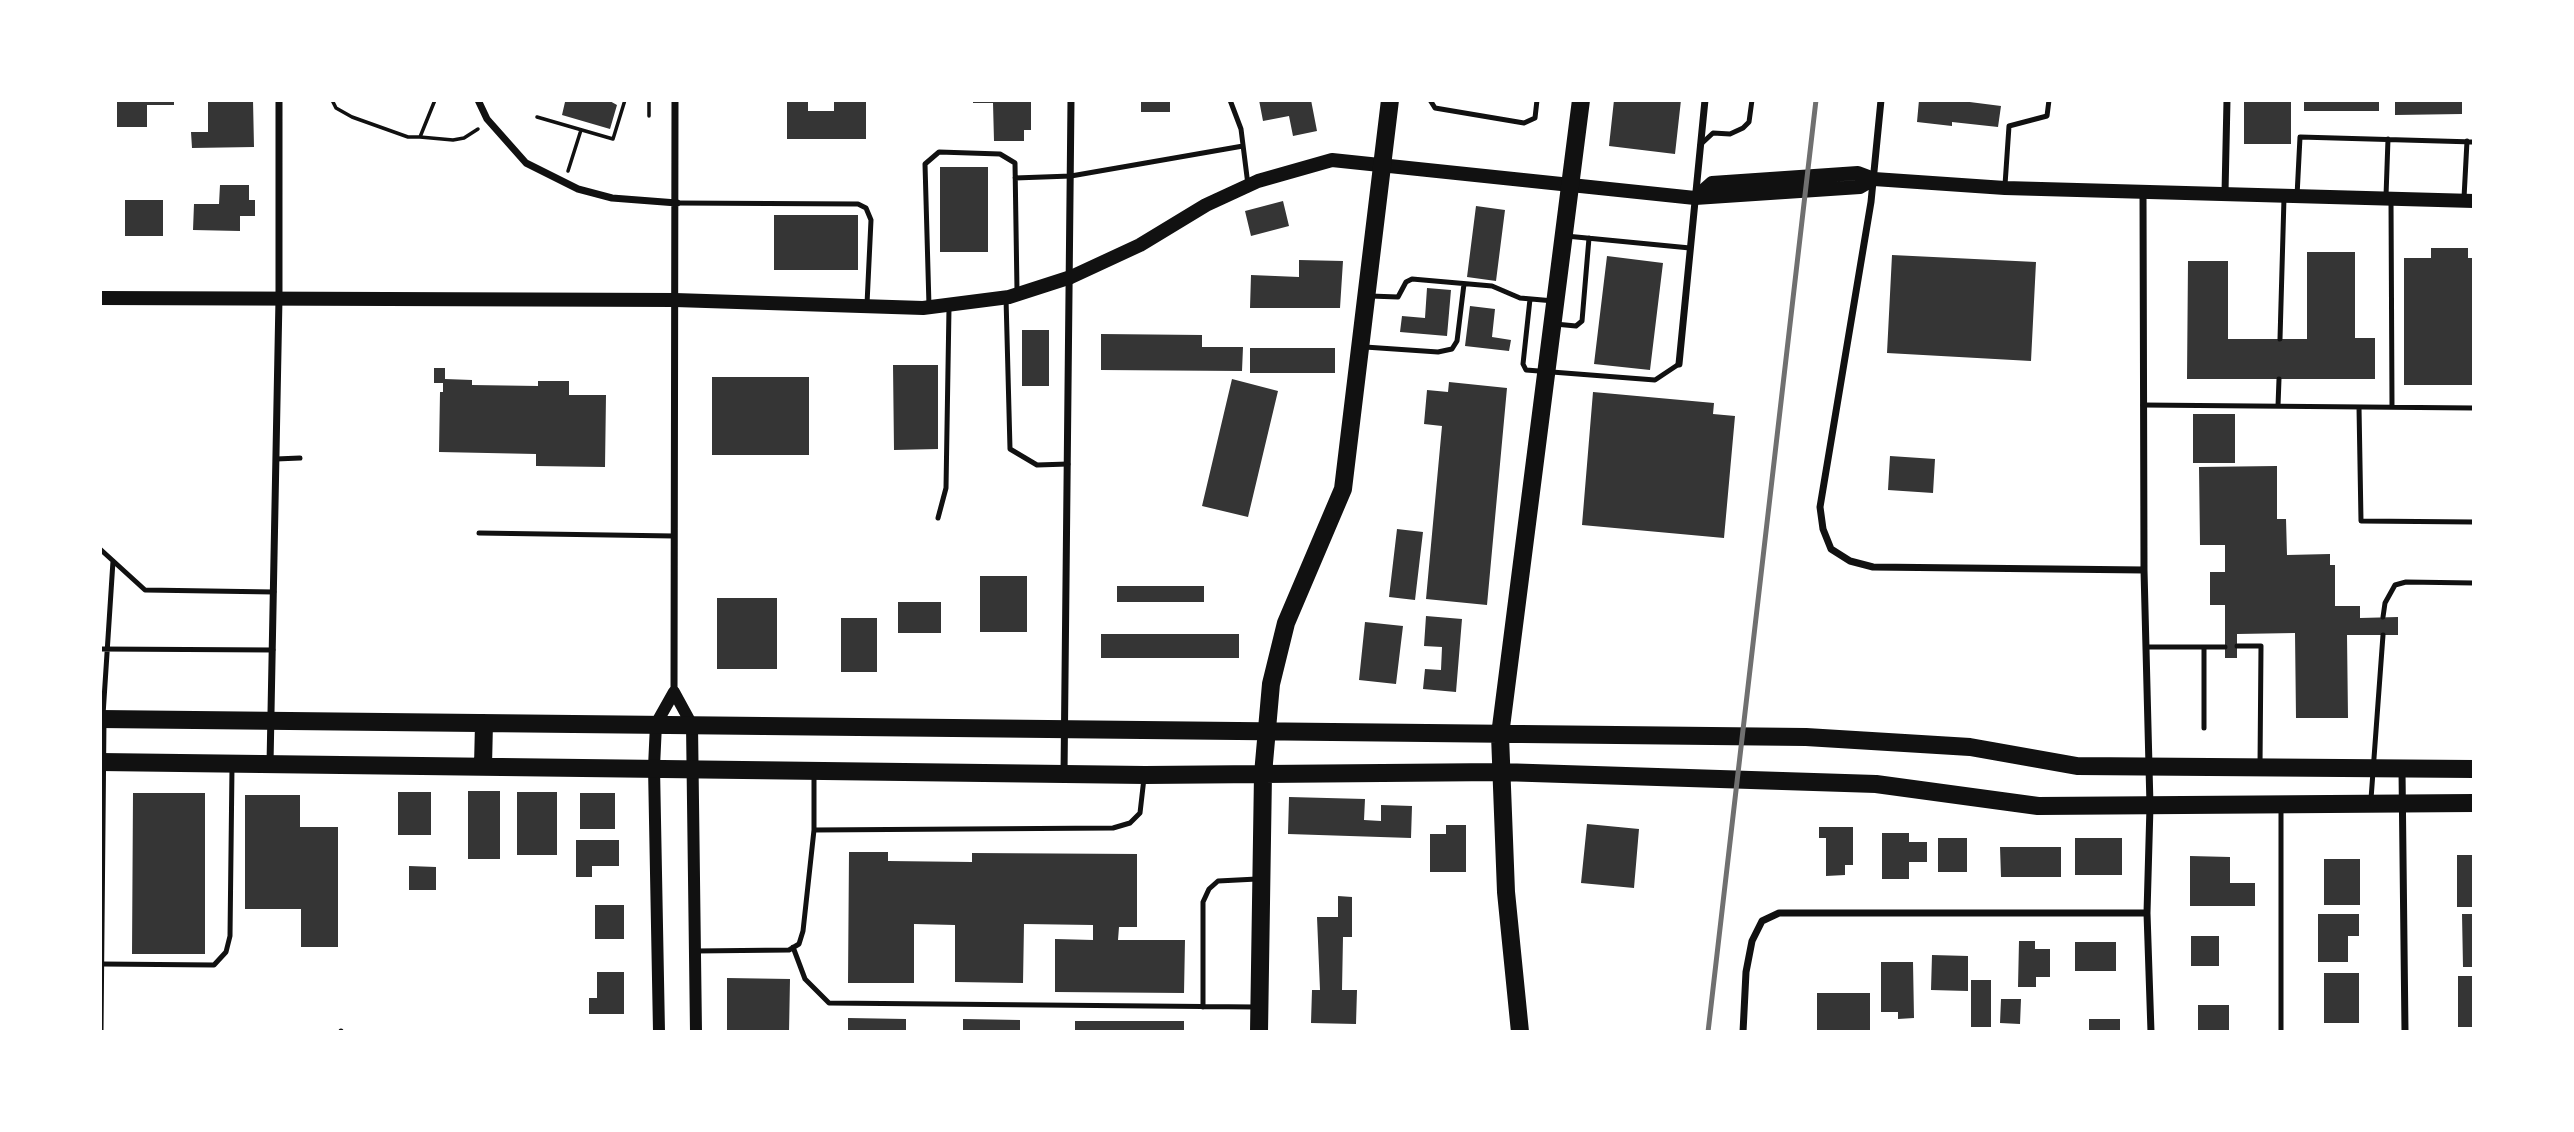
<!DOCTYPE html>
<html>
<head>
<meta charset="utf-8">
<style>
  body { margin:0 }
  #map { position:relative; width:2574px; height:1132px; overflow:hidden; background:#fff; font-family:"Open Sans",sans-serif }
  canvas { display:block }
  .frame { position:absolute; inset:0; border:102px solid #fff; pointer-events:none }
</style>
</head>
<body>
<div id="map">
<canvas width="2574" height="1132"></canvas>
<div class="frame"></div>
</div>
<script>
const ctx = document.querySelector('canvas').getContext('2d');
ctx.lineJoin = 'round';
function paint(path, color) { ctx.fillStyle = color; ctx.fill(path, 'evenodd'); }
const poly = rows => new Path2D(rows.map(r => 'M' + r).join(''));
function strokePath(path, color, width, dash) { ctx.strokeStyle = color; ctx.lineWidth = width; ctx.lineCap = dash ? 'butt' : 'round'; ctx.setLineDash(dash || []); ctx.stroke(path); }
const building = poly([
  [117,100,174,100,174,105,147,105,147,127,117,127],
  [208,100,253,100,254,147,192,148,191,132,208,132],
  [560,100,608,100,617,105,610,129,562,115,565,102],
  [787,100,808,100,808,111,834,111,834,100,866,100,866,139,787,139],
  [973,100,1031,100,1031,130,1024,130,1024,141,994,141,993,103,973,103],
  [1141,100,1170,100,1170,112,1141,112],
  [1259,100,1311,100,1317,131,1293,136,1289,116,1263,121],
  [1614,100,1681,100,1675,154,1609,146],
  [1919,100,1954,100,2001,106,1998,127,1952,122,1952,126,1917,122],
  [2244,100,2291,100,2291,144,2244,144],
  [2304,100,2379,100,2379,111,2304,111],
  [2395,100,2462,100,2462,114,2395,115],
  [940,167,988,167,988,252,940,252],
  [220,185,249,185,249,200,255,200,255,216,240,216,240,231,193,230,194,204,219,204],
  [125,200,163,200,163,236,125,236],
  [1283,201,1289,226,1251,236,1245,211],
  [1476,206,1505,210,1496,281,1467,277],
  [774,215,858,215,858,270,774,270],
  [2431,248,2468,248,2468,258,2474,258,2474,385,2404,385,2404,258,2431,258],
  [2307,252,2355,252,2355,338,2375,338,2375,379,2187,379,2188,261,2228,261,2228,339,2307,339],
  [1892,255,2036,262,2031,361,1887,353],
  [1607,256,1663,263,1650,370,1594,364],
  [1299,260,1343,261,1340,308,1250,308,1251,275,1299,277],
  [1427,288,1451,290,1447,336,1400,332,1402,316,1425,318],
  [1470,306,1495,309,1492,337,1511,340,1509,351,1465,346],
  [1022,330,1049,330,1049,386,1022,386],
  [1101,334,1202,335,1202,347,1243,347,1242,371,1101,370],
  [1250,348,1335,348,1335,373,1250,373],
  [893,365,938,365,938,449,894,450],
  [434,368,445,368,445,379,472,380,472,385,538,386,538,381,569,381,569,395,606,395,605,467,536,466,536,454,439,452,440,392,443,392,443,383,434,383],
  [712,377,809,377,809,455,712,455],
  [1232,379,1278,391,1248,517,1202,506],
  [1449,382,1507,388,1487,605,1426,599,1442,426,1424,424,1427,390,1448,392],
  [1593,392,1714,403,1713,414,1735,416,1724,538,1582,525],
  [2193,414,2235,414,2235,463,2193,463],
  [1890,456,1935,459,1933,493,1888,490],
  [2277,466,2277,519,2286,519,2287,555,2330,554,2330,565,2335,565,2335,606,2360,606,2360,618,2398,617,2398,635,2347,635,2348,718,2296,718,2295,633,2237,634,2237,658,2225,658,2225,605,2210,605,2210,572,2225,572,2225,545,2200,545,2199,467],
  [1397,529,1423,532,1415,600,1389,597],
  [980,576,1027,576,1027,632,980,632],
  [1117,586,1204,586,1204,602,1117,602],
  [717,598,777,598,777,669,717,669],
  [898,602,941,602,941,633,898,633],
  [1426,616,1462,619,1456,692,1423,689,1425,669,1441,670,1442,647,1424,646],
  [841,618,877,618,877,672,841,672],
  [1365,622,1403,626,1396,684,1359,680],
  [1101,634,1239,634,1239,658,1101,658],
  [468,791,500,791,500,859,468,859],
  [398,792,431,792,431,835,398,835],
  [517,792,557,792,557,855,517,855],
  [133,793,205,793,205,954,132,954],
  [580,793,615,793,615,829,580,829],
  [245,795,300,795,300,827,338,827,338,947,301,947,301,909,245,909],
  [1289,797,1365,799,1364,820,1381,821,1381,805,1412,806,1411,838,1288,834],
  [1587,824,1639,829,1634,888,1581,883],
  [1446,825,1466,825,1466,872,1430,872,1430,834,1446,834],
  [1819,827,1853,827,1853,865,1845,865,1845,875,1826,876,1826,838,1819,838],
  [1882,833,1909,833,1909,842,1927,842,1927,862,1909,862,1909,879,1882,879],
  [1938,838,1967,838,1967,872,1938,872],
  [2075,838,2122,838,2122,875,2075,875],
  [576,840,619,840,619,866,592,866,592,877,576,877],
  [2000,847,2061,847,2061,877,2001,877],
  [849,852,888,852,888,861,972,862,972,853,1137,854,1137,927,1119,927,1118,940,1185,940,1184,993,1055,992,1055,939,1093,940,1093,925,1024,924,1023,983,955,982,955,925,914,924,914,983,848,983],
  [2457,855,2474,855,2474,907,2457,907],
  [2190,856,2230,857,2230,883,2255,883,2255,906,2190,906],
  [2324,859,2360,859,2360,905,2324,905],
  [409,866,436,867,436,890,409,890],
  [1338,896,1352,897,1352,937,1343,937,1342,990,1357,990,1356,1024,1311,1023,1312,990,1320,990,1317,917,1338,917],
  [595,905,624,905,624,939,595,939],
  [2318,914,2359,914,2359,936,2348,936,2348,962,2318,962],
  [2462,914,2474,914,2474,967,2463,967],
  [2191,936,2219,936,2219,966,2191,966],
  [2019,941,2035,941,2035,949,2050,949,2050,977,2036,977,2036,987,2018,987],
  [2075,942,2116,942,2116,971,2075,971],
  [1932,955,1968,956,1968,991,1931,990],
  [1881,962,1913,962,1914,1018,1898,1019,1898,1012,1881,1012],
  [597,972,624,972,624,1014,589,1014,589,998,597,998],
  [2324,973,2359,973,2359,1023,2324,1023],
  [2458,976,2474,976,2474,1027,2458,1027],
  [727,978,790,979,789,1032,727,1032],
  [1971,980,1991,980,1991,1027,1971,1027],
  [1817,993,1870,993,1870,1032,1817,1032],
  [2001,999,2021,999,2020,1024,2000,1023],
  [2198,1005,2229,1005,2229,1032,2198,1032],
  [848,1018,906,1019,906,1032,848,1032],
  [963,1019,1020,1020,1020,1032,963,1032],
  [2089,1019,2120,1019,2120,1032,2089,1032],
  [1075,1021,1184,1021,1184,1032,1075,1032]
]);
const path = poly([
  [332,100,336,108,352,117,408,137,420,137,435,100],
  [649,100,649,116],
  [537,117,613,139,625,100],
  [420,137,453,140,464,138,478,129],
  [568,171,581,130]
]);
const service = poly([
  [1230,100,1241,129,1248,185],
  [1430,100,1435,108,1524,123,1535,118,1537,100],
  [1700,145,1713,133,1730,134,1743,128,1749,122,1752,100],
  [1015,178,1071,176,1243,146],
  [2005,185,2009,126,2047,116,2049,100],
  [2297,196,2300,137,2474,142],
  [2386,196,2388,139],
  [2464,198,2467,141],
  [2391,200,2392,407],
  [677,203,858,204,866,208,871,220,867,304],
  [1566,236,1690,248],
  [1370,296,1398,297,1406,282,1412,279,1492,286,1520,298,1554,301],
  [1006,298,1010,449,1037,465,1068,464],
  [1530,299,1523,364,1526,370,1655,380,1679,364],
  [929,306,925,164,939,152,1000,154,1015,163,1017,291],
  [1555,324,1576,326,1582,321,1589,238],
  [2280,339,2284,198],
  [1365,347,1438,352,1452,349,1457,341,1464,284],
  [2143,405,2474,408],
  [2278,406,2279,379],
  [2359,407,2361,521,2474,522],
  [276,459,300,458],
  [938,518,946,488,949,308],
  [479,533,674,536],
  [100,549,145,590,274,592],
  [2383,617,2385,603,2395,585,2406,582,2474,583],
  [2237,646,2261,646,2260,766],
  [2146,647,2225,647],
  [100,649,273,650],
  [103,715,113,561],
  [2204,728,2204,647],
  [814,775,814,830,1113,828,1130,823,1140,813,1144,778],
  [2371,799,2383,635],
  [793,947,805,979,829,1003,1255,1007],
  [695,951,789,950,799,944,803,931,814,830],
  [102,964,214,965,226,952,230,936,232,767],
  [1203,1007,1203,902,1209,889,1218,881,1257,879],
  [341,1031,341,1032],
  [2281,1032,2281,809]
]);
const minor = poly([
  [478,100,487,119,526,163,578,189,612,198,677,203],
  [1881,100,1871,202,1820,507,1823,529,1831,549,1850,561,1873,567,2144,570],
  [2143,190,2144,570,2150,806,2147,913,2151,1032],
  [2225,193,2227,100],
  [1679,364,1705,100],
  [674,692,675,100],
  [270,764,279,298,279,100],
  [2402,770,2405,1032],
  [1064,774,1071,100],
  [100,1032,103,720],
  [1743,1032,1746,972,1752,941,1762,921,1779,913,2147,913]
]);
const tertiary = poly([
  [674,692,692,725,696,1032],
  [659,1032,654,767,656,724,674,692]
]);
const secondary = poly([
  [1695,198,1712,183,1858,173,1874,179,2005,188,2474,201],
  [100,298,675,300,923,308,1009,297,1071,277,1140,245,1206,205,1258,181,1332,160,1695,198,1860,187,1874,179]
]);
const primary = poly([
  [100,719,1806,737,1970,747,2077,766,2474,769],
  [100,762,1145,775,1501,772,1876,784,2038,806,2474,803],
  [483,766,484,723],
  [1259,1032,1263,774,1271,684,1286,623,1343,489,1390,100],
  [1520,1032,1506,892,1500,735,1581,100]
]);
const rail = poly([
  [1708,1032,1816,100]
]);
paint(building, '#353535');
strokePath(path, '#111', 3.5);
strokePath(service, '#111', 5);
strokePath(minor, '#111', 7);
strokePath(tertiary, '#111', 12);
strokePath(secondary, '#111', 14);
strokePath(primary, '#111', 18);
strokePath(rail, '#707070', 5);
</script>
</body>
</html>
